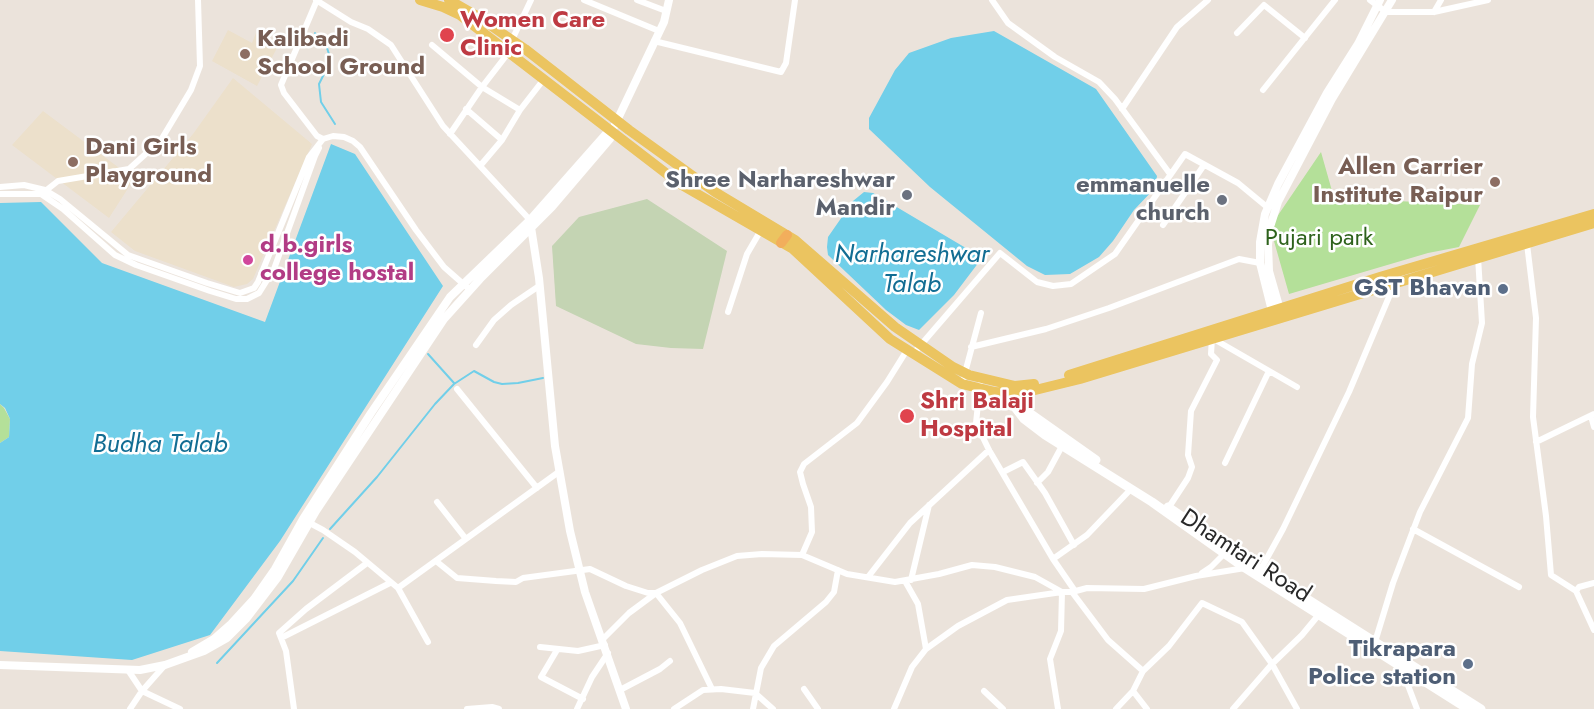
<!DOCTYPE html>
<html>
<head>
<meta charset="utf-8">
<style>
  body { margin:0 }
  canvas { display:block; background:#ebe3db }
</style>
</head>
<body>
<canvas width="1594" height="709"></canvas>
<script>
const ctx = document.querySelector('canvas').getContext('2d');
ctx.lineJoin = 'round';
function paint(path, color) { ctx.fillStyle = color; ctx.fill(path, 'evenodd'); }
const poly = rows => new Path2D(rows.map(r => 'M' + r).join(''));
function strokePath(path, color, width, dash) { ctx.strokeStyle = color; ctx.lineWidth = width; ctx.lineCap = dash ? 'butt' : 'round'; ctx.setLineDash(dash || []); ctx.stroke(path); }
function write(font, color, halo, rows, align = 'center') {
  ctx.font = font + ' Jost,sans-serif'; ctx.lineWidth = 5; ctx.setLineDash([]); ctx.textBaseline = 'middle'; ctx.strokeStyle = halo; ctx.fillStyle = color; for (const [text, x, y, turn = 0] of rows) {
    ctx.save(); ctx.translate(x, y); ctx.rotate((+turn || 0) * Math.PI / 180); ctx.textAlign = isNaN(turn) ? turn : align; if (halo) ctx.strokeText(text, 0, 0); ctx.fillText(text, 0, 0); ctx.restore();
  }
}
const education = poly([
  [228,30,252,43,256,33,277,48,257,86,212,61],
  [233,78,312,144,253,279,247,284,234,287,135,251,111,232,193,134],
  [43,111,134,179,109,218,12,145]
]);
const green = poly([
  [1321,152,1334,198,1480,205,1459,247,1428,253,1289,294,1270,227],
  [0,404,4,408,10,419,9,437,0,443]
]);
const cemetery = poly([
  [647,199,727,251,703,349,671,348,636,344,556,306,552,246,579,217]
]);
const water = poly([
  [994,31,1096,89,1157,176,1155,188,1134,210,1113,241,1099,257,1070,274,1045,275,1027,266,930,187,869,129,869,118,895,70,909,53,951,38],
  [331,144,355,154,443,286,280,541,210,635,132,660,0,651,0,443,9,437,10,419,5,408,0,404,0,203,41,202,102,263,265,322],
  [864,192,873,193,976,254,979,262,954,295,919,330,906,325,886,310,828,255,827,247,828,237,853,201]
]);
const stream = poly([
  [315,33,327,48,331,60,319,84,321,102,335,124],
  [428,354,454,383],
  [330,529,377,477,435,404,454,384,474,371,494,382,502,384,518,383,543,378],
  [217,663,293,581,323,538]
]);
const minor = poly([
  [316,0,351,22,368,29,391,45,443,126,530,220],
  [317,0,281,85,284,93,317,136,323,139],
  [584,0,659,31],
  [637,0,666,11],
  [992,0,1008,23,1055,57,1099,82,1115,99,1170,174],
  [1370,0,1386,12,1434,12,1488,0],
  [1434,12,1441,0],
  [1237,33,1264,5,1305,38],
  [512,40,531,0],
  [654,41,781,72,786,63,795,0],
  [432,45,482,87,520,110],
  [1263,90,1335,0],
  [466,109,502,140],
  [1122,109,1177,27,1208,0],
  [450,134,482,87,509,52],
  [480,166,502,140,520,110,544,79],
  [0,187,24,185,45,190,60,199,128,255,207,283,240,293,254,288,258,282,309,157,323,139,333,136,344,137,353,141,360,147,416,230,444,267,469,289],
  [44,192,58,181,129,169,161,140,191,90,200,66,198,0],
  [0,194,41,194,63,209,115,255,136,265,210,291,236,299,247,299,259,293,274,269,315,156,319,148],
  [1163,225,1204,165],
  [1527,244,1536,318,1533,417,1546,516,1551,575,1576,591,1594,630],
  [728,312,747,254,761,230],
  [476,345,494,320,511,305,539,286],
  [971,347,1046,329,1109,308,1239,259,1260,263],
  [913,354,1000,253,1037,282,1053,286,1071,284,1115,254,1185,154,1238,183,1267,207],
  [962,384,981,313],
  [980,385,976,423,989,450,1053,559,1075,591],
  [457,389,537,488],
  [1591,416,1594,427],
  [1536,442,1594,414],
  [1225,463,1269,371],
  [1003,472,1023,462,1045,493,1074,545],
  [1037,483,1048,472,1062,446],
  [437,502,466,539],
  [1169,507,1188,478,1192,467,1188,455,1191,411,1217,360,1211,354,1212,338,1297,387],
  [306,521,323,530,355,552,398,588,560,471],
  [1413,529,1519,587],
  [802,555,812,532,811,507,803,484,800,472,804,464,857,423,887,382,907,350],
  [1053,559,1087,535,1131,489],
  [436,561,457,578,496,581,516,582,523,578,590,569,626,586,648,593,656,593,702,570,737,556,762,554,802,555,847,574,895,582,939,574,972,565,995,567,1035,577,1062,592,1072,592,1087,588,1144,589,1196,576,1245,568],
  [1261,569,1283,529,1349,392,1394,285],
  [1202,573,1211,567,1225,553],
  [868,577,910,523,989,450],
  [911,580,929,505],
  [905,581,918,604,926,649],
  [398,588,428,642],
  [1576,591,1579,587,1594,583],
  [1072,592,1108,640,1143,671],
  [281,638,390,583],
  [603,639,629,613,656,593,680,623,712,689],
  [1375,642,1393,583,1420,512,1468,418,1472,364,1482,323,1478,257],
  [540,647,578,651,605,645],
  [557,650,541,677,583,699],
  [1401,667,1417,709],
  [128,670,142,691,180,709],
  [804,689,818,709],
  [620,690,660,669,670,661],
  [984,691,1003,709],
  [1133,691,1147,709],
  [130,709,142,691,165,665],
  [294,709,286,651,279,633,306,609,367,563],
  [467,709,492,707,499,709],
  [577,709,592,677,608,653],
  [674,709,703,690,721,689,755,693,773,709],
  [753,709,761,668,774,646,826,602,834,592,838,570],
  [894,709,912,667,926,649,958,626,1007,600,1062,592,1061,631,1050,659,1058,709],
  [1116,709,1133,691,1143,671,1169,646,1202,603,1242,622,1272,664,1297,709],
  [1233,709,1272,664,1302,635,1321,612]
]);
const tertiary = poly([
  [531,227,539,278,555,446,570,531,585,592,626,709],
  [1281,313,1269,271,1268,245,1270,227,1278,202,1332,99,1392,0],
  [1273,315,1260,263,1260,242,1265,214,1278,184,1327,93,1358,44,1380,0],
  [192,652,214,639,231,624,254,599,275,569,303,519,371,413,450,297,530,220,606,134,612,131],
  [0,665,140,670,165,665,204,651,227,638,246,619,278,577,316,511,444,319,480,279,552,207,610,139,612,131,664,22,669,0]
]);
const secondary = poly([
  [1019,388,1021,400,1028,412,1096,460],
  [1009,389,1014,406,1024,419,1045,435,1152,502,1245,568,1468,709],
  [1168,507,1252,564,1481,709]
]);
const primary = poly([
  [420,0,443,7,460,15,680,184,793,249,890,339,962,384,995,392,1019,394,1080,379,1594,223],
  [449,0,477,16,525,49,629,130,715,192,795,240,895,327,953,367,969,375,1015,386,1034,384],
  [1069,375,1380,277,1594,214]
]);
const trunk = poly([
  [781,243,787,235]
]);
const markers = [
  [447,35,8,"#e0444e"],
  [245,54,6,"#8d6e63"],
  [73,162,6,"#8d6e63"],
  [1495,182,6,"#8d6e63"],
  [907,195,6,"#6b7280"],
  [1222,200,6,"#6b7280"],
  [248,260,6,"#d1479c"],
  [1503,289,6,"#5c6f8a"],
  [907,416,8,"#e0444e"],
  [1468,664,6,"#5c6f8a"]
];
const healthNames = [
  ["Women Care",460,21],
  ["Clinic",460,49],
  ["Shri Balaji",920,402],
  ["Hospital",920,430]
];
const educationNames = [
  ["Kalibadi",257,40],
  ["School Ground",257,68],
  ["Dani Girls",85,148],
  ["Playground",85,176],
  ["Allen Carrier",1483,168,"right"],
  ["Institute Raipur",1483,196,"right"]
];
const worshipNames = [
  ["Shree Narhareshwar",895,181],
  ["Mandir",895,209],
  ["emmanuelle",1210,186],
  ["church",1210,214]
];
const parkNames = [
  ["Pujari park",1319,239]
];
const hotelNames = [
  ["d.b.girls",260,246],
  ["college hostal",260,274]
];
const serviceNames = [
  ["GST Bhavan",1491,289],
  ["Tikrapara",1456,650],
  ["Police station",1456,678]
];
const streetNames = [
  ["Dhamtari Road",1245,557,33]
];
const waterNames = [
  ["Narhareshwar",912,256],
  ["Talab",912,286],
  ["Budha Talab",160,446]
];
paint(education, '#ece0cb');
paint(green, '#b4e099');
paint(cemetery, '#c4d4b3');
paint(water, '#71cfe9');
strokePath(stream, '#71cfe9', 2);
strokePath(minor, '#fff', 6);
strokePath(tertiary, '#fff', 8);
strokePath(secondary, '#fff', 9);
strokePath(primary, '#ebc460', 10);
strokePath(trunk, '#f2ae5c', 10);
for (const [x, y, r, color] of markers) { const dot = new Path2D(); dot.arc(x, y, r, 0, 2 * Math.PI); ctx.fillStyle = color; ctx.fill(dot); strokePath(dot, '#fff', 2); }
write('bold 24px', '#be3a42', '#fff', healthNames, 'left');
write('bold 24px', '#785e54', '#fff', educationNames, 'left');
write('bold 24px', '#5b616d', '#fff', worshipNames, 'right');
write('24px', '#2e621c', '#fff', parkNames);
write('bold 24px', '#b23c85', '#fff', hotelNames, 'left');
write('bold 24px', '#4e5e75', '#fff', serviceNames, 'right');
write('24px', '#292929', '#fff', streetNames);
write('italic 26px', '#126d93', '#fff', waterNames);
</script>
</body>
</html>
